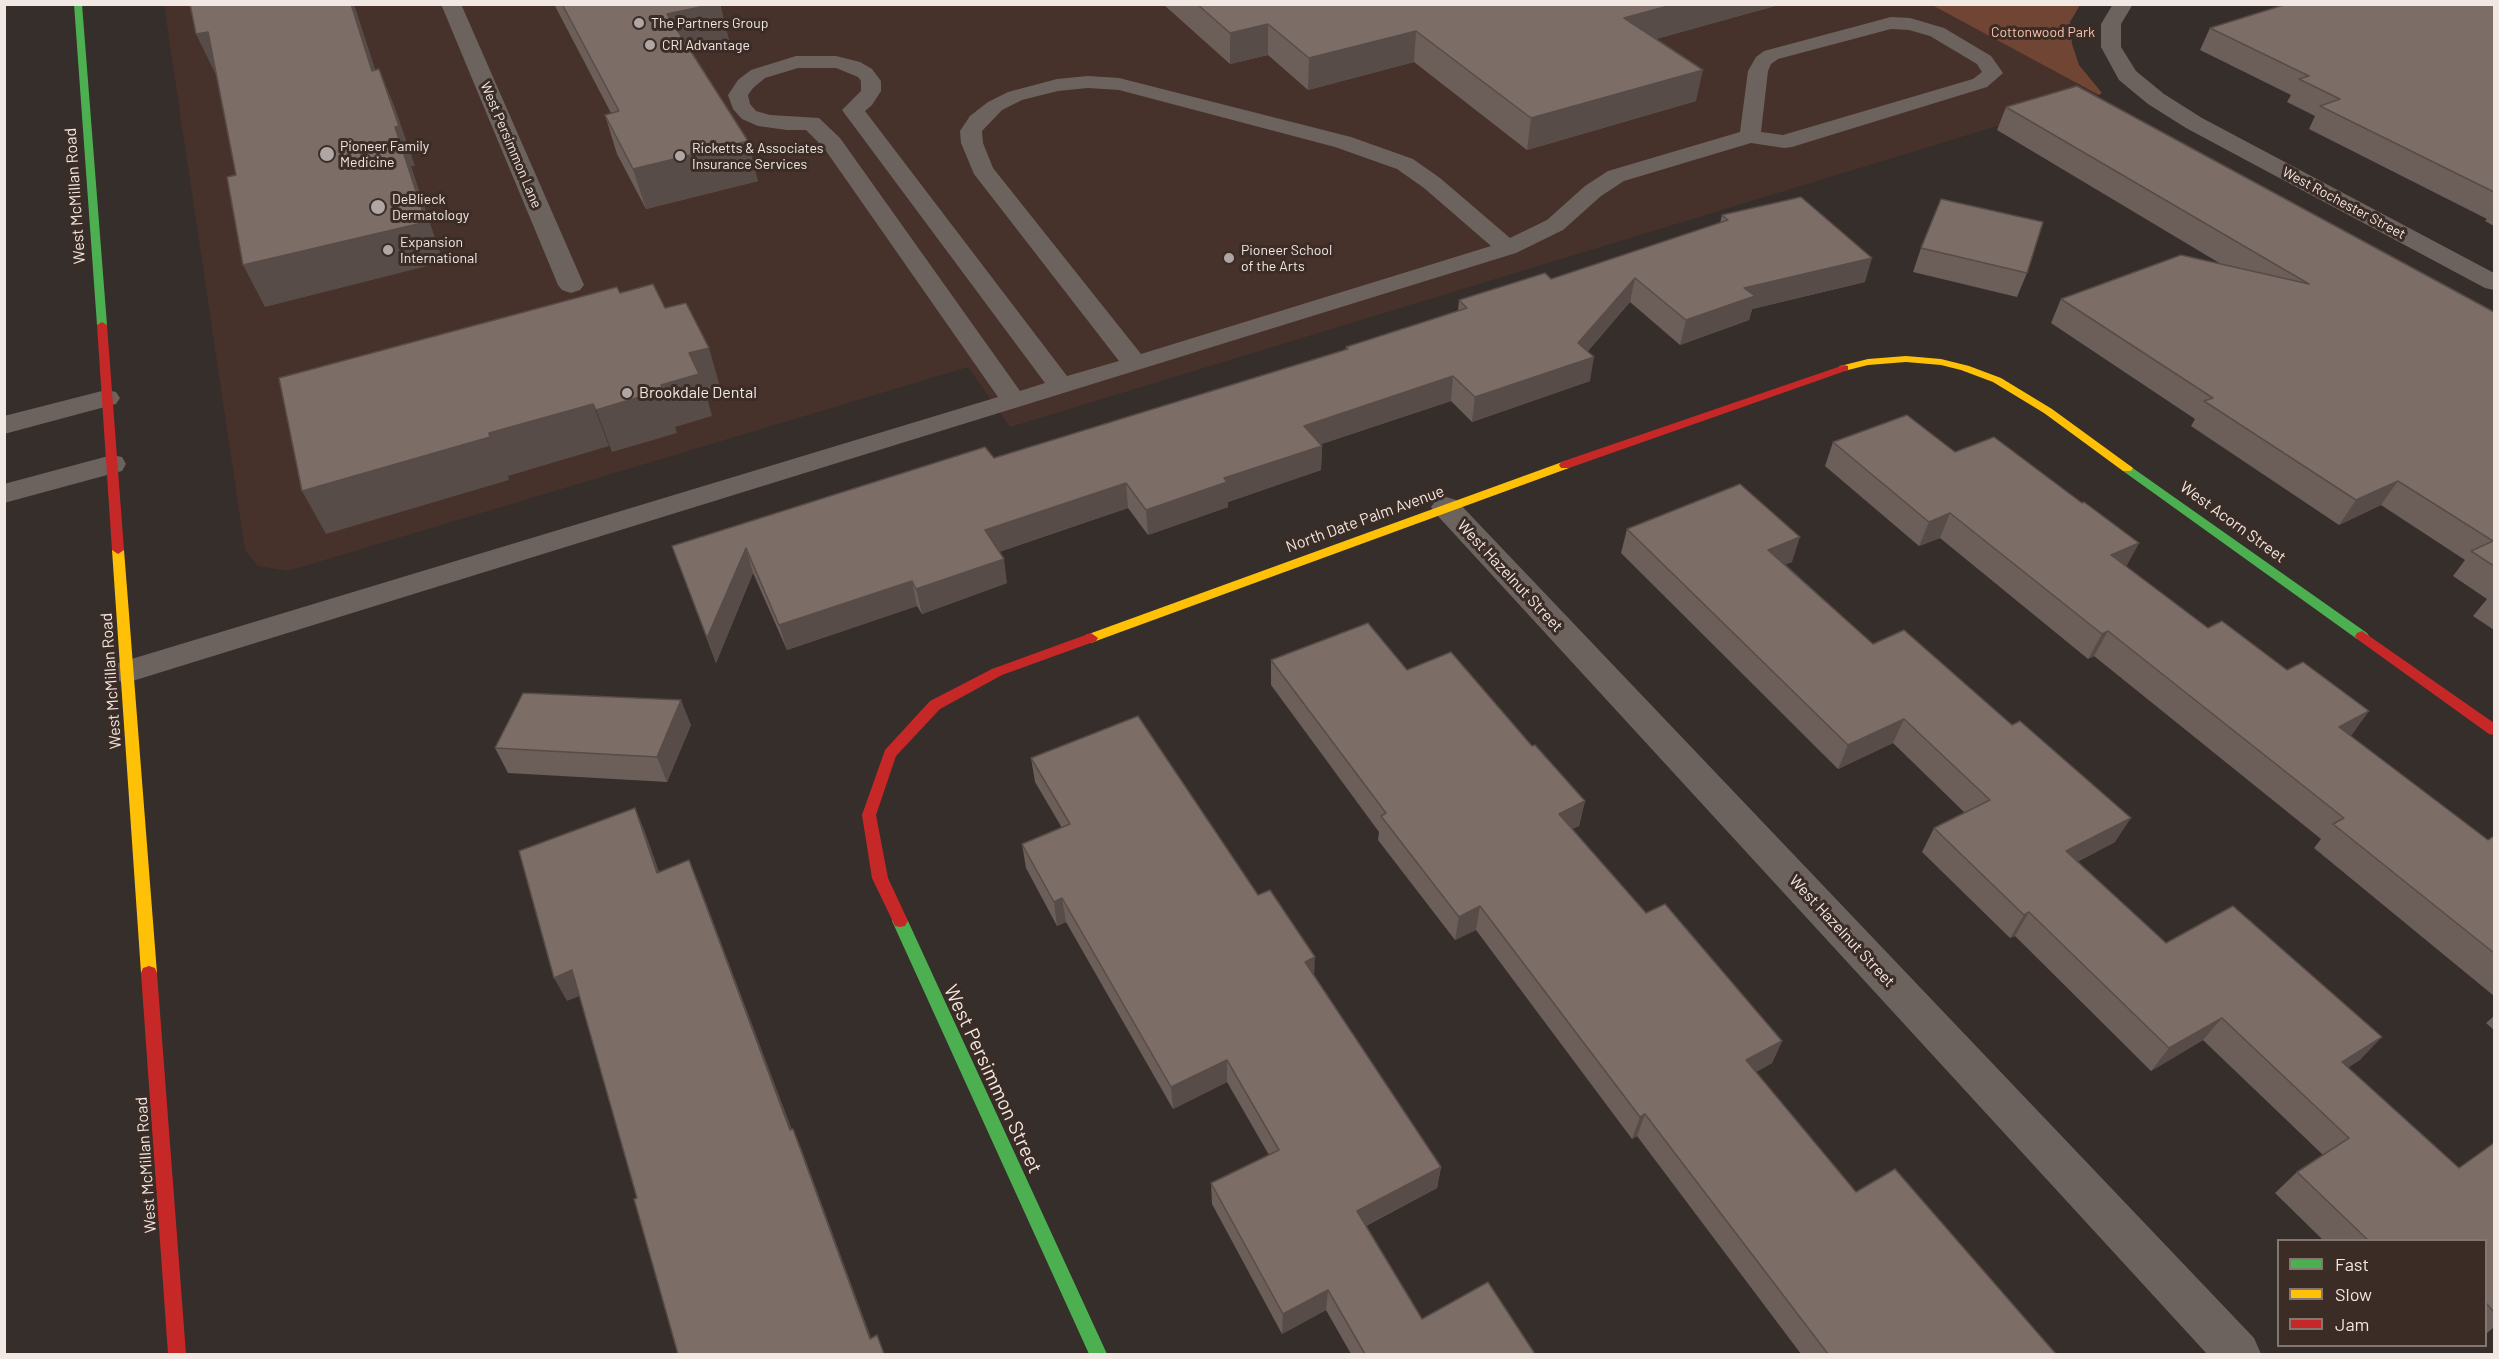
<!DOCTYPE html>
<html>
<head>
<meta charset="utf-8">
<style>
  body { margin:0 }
  #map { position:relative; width:2499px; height:1359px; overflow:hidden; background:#362e2b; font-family:Barlow,sans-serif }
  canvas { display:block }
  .frame { position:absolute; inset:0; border:6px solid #f1e7e3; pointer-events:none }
  .legend { position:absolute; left:2277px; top:1239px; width:210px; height:108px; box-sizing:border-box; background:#3b2c26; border:2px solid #847772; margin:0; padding:8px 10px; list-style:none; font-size:18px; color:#f1e7e3 }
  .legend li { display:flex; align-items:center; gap:12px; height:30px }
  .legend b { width:30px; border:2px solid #847772 }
</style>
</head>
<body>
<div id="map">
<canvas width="2499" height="1359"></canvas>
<div class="frame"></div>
<ul class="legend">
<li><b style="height:8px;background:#4caf50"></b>Fast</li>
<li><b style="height:8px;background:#ffc107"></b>Slow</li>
<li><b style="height:8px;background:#c62828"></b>Jam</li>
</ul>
</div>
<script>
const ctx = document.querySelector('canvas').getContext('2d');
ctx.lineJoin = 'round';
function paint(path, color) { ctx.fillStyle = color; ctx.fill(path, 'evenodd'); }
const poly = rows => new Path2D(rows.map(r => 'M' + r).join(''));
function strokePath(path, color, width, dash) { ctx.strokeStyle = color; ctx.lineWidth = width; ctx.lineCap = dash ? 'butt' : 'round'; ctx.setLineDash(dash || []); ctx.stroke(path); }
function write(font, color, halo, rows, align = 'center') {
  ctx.font = font + ' Barlow,sans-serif'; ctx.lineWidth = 6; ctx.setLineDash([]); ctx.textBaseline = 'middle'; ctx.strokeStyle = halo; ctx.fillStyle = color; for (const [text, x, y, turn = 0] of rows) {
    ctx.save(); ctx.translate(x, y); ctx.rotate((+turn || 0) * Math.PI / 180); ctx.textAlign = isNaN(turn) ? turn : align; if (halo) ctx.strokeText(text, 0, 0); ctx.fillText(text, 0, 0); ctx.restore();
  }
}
const built = poly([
  [1932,4,2099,95,1010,427,968,367,288,571,258,566,245,550,164,5]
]);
const green = poly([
  [1932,5,2080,5,2070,22,2072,44,2079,65,2102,93,2099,95]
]);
const lane = poly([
  [1891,17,1910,18,1944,28,1991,56,2003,73,1987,87,1792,147,1784,148,1751,143,1624,181,1601,196,1563,230,1516,253,126,683,115,680,110,672,115,664,998,397,824,148,806,130,787,130,758,126,742,119,733,109,728,95,738,80,751,70,796,56,836,56,860,62,872,69,881,81,881,91,872,105,865,111,1067,376,1119,361,974,174,961,143,960,131,970,116,988,102,1008,92,1057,79,1088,76,1119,78,1351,137,1413,159,1440,178,1510,238,1547,220,1585,186,1608,171,1740,132,1748,71,1756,57,1764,51,1891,17],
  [1891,29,1909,30,1930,36,1977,64,1982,72,1973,79,1783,135,1761,132,1768,71,1771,64,1778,59,1891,29],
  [798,68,836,68,858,77,861,81,861,91,842,110,1045,383,1020,391,840,138,819,118,770,115,756,111,750,104,748,95,753,88,765,78,798,68],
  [1088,88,1119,90,1335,147,1397,169,1424,188,1491,246,1141,354,993,168,983,143,982,131,1002,110,1022,100,1058,91,1088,88]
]);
const street = poly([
  [441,4,461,4,584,285,580,290,571,293,562,290,558,285,441,4],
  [2113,4,2133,4,2121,24,2121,47,2136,71,2164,94,2202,118,2494,273,2494,290,2485,288,2186,128,2148,104,2119,80,2101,47,2101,24,2113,4],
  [106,390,116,392,120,398,116,404,4,434,4,416,106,390],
  [112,455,122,457,126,464,122,471,4,503,4,484,112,455],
  [1446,497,1456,500,2254,1338,2261,1354,2207,1354,1436,514,1431,507,1436,500,1446,497]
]);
const fast = poly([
  [74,4,82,4,107,325,102,328,97,325,74,4],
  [2127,464,2367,633,2369,636,2367,639,2357,639,2123,471,2121,468,2123,465,2127,464],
  [900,915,905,916,908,921,1107,1354,1089,1354,892,921,895,916,900,915]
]);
const slow = poly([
  [1906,356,1941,359,1969,366,2001,378,2052,409,2133,468,2131,471,2123,471,2044,413,1993,382,1961,370,1941,365,1906,362,1868,365,1844,371,1838,368,1840,366,1868,359,1906,356],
  [1565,461,1569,462,1571,465,1569,468,1096,641,1091,643,1084,638,1086,635,1565,461],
  [118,546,124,550,157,973,155,978,149,980,143,978,141,973,112,550,118,546]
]);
const jam = poly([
  [102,322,107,325,124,550,118,554,112,550,97,325,102,322],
  [1844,365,1848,366,1848,370,1569,468,1561,468,1559,465,1561,462,1844,365],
  [2362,631,2494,723,2494,735,2489,734,2357,639,2355,636,2357,633,2362,631],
  [1091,633,1098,638,1096,641,1002,675,940,709,896,756,876,815,888,878,908,921,905,926,900,927,895,926,872,878,862,815,885,750,930,701,992,669,1091,633],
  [149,966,155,968,157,973,186,1354,168,1354,141,973,143,968,149,966]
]);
const wall = poly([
  [554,4,720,4,729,41,690,50,758,181,646,209,617,154,605,115,611,113],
  [1163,4,1782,4,1656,39,1696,101,1527,150,1414,62,1308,90,1268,55,1230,64],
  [2494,4,2494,226,2485,221,2487,219,2309,129,2315,116,2287,102,2291,95,2200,50,2210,28],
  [2006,107,2494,312,2494,630,2473,616,2487,599,2453,576,2465,560,2381,505,2339,525,2191,426,2195,419,2051,323,2061,299,2221,264,1997,130],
  [1722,215,1865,282,1752,309,1749,320,1680,345,1630,302,1588,351,1590,381,1472,422,1451,401,1321,444,1322,446,1321,470,1228,502,1228,507,1148,535,1128,508,999,552,1007,583,922,614,917,606,787,650,753,573,716,663,672,546,994,458,1346,349,1346,347,1458,311,1459,300,1551,279,1720,223],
  [1921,248,2027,273,2017,297,1913,272],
  [1833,442,1955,452,2082,503,2139,543,2126,566,2488,840,2494,836,2494,996,2314,848,2321,839,2094,656,2088,659,1940,538,1919,546,1825,466],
  [1627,529,1792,562,1785,564,1873,644,2115,842,2077,862,2166,943,2360,1060,2347,1068,2459,1168,2494,1143,2494,1327,2486,1334,2486,1240,2323,1240,2275,1193,2297,1172,2323,1155,2203,1040,2151,1071,2015,936,2010,938,1922,852,1934,828,1965,813,1893,743,1838,769,1621,553],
  [1271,660,1407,670,1532,746,1585,801,1579,826,1572,829,1646,913,1782,1041,1772,1063,1756,1072,1856,1192,2056,1354,1801,1354,1637,1136,1632,1139,1476,930,1455,940,1378,840,1379,832,1271,685],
  [691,725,667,782,508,773,495,748],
  [1031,758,1258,895,1314,976,1441,1167,1437,1188,1366,1226,1422,1319,1535,1354,1351,1354,1326,1310,1282,1334,1212,1204,1211,1183,1269,1155,1227,1082,1173,1109,1066,922,1057,926,1026,868,1022,844,1062,828,1035,782],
  [2494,1016,2494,1030,2486,1023]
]);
const shadedWall = poly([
  [351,4,354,4,388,109,372,71],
  [714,4,720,4,729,41,678,52,667,14],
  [1675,4,1782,4,1619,49,1624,18],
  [1268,24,1268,55,1230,64,1230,33],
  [1416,31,1414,62,1308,90,1309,58],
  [208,32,226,70,215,73,196,34],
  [379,69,395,108,415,166,411,166,443,262,265,307,243,265],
  [1703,70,1696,101,1527,150,1531,118],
  [748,141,758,181,646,209,633,169],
  [1872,258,1865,282,1752,309,1749,320,1680,345,1686,320,1744,288],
  [1635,278,1630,302,1578,362,1594,357,1590,381,1472,422,1475,397,1578,343],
  [709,348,721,390,706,394,712,416,675,427,677,433,612,452,596,410,661,385,689,353],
  [1453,376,1451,401,1304,450,1304,426],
  [593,404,609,446,508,476,509,480,326,534,302,491,489,433],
  [1322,446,1321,470,1228,502,1228,507,1148,535,1146,510,1224,478],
  [2398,481,2381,505,2339,525,2356,500],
  [1126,483,1128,508,989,555,985,530],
  [1950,513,1940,538,1919,546,1929,522],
  [1800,537,1792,562,1760,575,1768,550],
  [2139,543,2126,567,2111,555],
  [746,548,753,573,716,663,707,638],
  [1004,559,1007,583,922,614,916,589],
  [912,581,917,606,787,650,779,625],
  [2108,631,2094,656,2088,659,2102,634],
  [681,700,691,725,667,782,657,757],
  [2369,711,2351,736,2339,727],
  [1904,719,1893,743,1838,769,1848,745],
  [1585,801,1579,826,1553,838,1559,814],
  [635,808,645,832,668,897,657,873],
  [2131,818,2115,842,2051,875,2066,851],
  [689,860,699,884,800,1151,790,1130],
  [1062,898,1066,922,1057,926,1054,902],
  [1480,906,1476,930,1455,940,1459,917],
  [2029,912,2015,936,2010,938,2024,915],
  [1315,957,1314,980,1305,962],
  [572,970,585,994,567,1001,554,978],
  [2222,1018,2203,1040,2151,1071,2169,1048],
  [2382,1037,2360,1060,2320,1085,2342,1062],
  [1782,1041,1772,1063,1736,1083,1746,1060],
  [1227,1060,1227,1082,1173,1109,1171,1087],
  [1645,1114,1637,1136,1632,1139,1640,1117],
  [793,1129,802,1150,877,1354,870,1339],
  [1441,1167,1437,1188,1355,1231,1357,1211],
  [1328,1290,1326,1310,1282,1334,1283,1314]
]);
const building = poly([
  [190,4,351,4,372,71,379,69,399,126,395,127,426,222,243,265,227,177,236,175,208,32,196,34,190,4],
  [562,4,714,4,667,14,748,141,633,169,605,115,619,111,562,4],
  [1197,4,1675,4,1624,18,1703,70,1531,118,1416,31,1309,58,1268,24,1230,33,1197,4],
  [2287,4,2494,4,2494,192,2320,106,2340,99,2299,79,2309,76,2210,28,2287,4],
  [2077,86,2494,312,2494,566,2471,551,2493,541,2398,481,2356,500,2204,401,2213,398,2061,299,2181,255,2309,284,2006,107,2077,86],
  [1801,197,1872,258,1744,288,1755,296,1686,320,1635,278,1578,343,1594,357,1475,397,1453,376,1304,426,1322,446,1224,478,1227,482,1146,510,1126,483,985,530,1004,559,916,589,912,581,779,625,746,548,707,638,672,546,985,447,994,458,1348,349,1346,347,1467,308,1459,300,1545,273,1551,279,1728,220,1722,215,1801,197],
  [1941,199,2043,222,2027,273,1921,248,1941,199],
  [653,284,665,308,686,303,709,348,689,353,699,374,661,385,663,390,596,410,593,404,489,433,490,437,302,491,279,378,617,287,620,293,653,284],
  [1907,415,1955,452,1994,437,2082,503,2084,502,2139,543,2111,555,2208,628,2222,621,2287,670,2303,662,2369,711,2339,727,2488,840,2494,836,2494,953,2333,824,2344,818,2108,631,2102,634,1950,513,1929,522,1833,442,1907,415],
  [1740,484,1800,537,1768,550,1873,644,1904,630,2012,725,2020,721,2131,818,2066,851,2166,943,2233,906,2382,1037,2342,1062,2459,1168,2494,1143,2494,1312,2486,1303,2486,1240,2368,1240,2297,1172,2349,1138,2222,1018,2169,1048,2029,912,2024,915,1934,828,1990,800,1904,719,1848,745,1627,529,1740,484],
  [1368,623,1407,670,1451,652,1532,746,1535,745,1585,801,1559,814,1646,913,1665,904,1782,1041,1746,1060,1856,1192,1895,1169,2056,1354,1828,1354,1645,1114,1640,1117,1480,906,1459,917,1381,816,1386,813,1271,660,1368,623],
  [523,693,681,700,657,757,495,748,523,693],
  [1138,716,1258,895,1270,890,1315,957,1305,962,1441,1167,1357,1211,1422,1319,1488,1282,1535,1354,1365,1354,1328,1290,1283,1314,1211,1183,1279,1150,1227,1060,1171,1087,1062,898,1054,902,1022,844,1070,824,1031,758,1138,716],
  [635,808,657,873,689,860,790,1130,793,1129,870,1339,877,1335,884,1354,678,1354,634,1199,637,1198,572,970,554,978,519,851,635,808]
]);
const markers = [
  [639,23,6,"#b0a6a3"],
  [650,45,6,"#b0a6a3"],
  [327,154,8,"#b0a6a3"],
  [680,156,6,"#b0a6a3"],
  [378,207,8,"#b0a6a3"],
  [388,250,6,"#b0a6a3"],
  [1229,258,6,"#b0a6a3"],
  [627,393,6,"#b0a6a3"]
];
const farPoinames = [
  ["The Partners Group",651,23],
  ["CRI Advantage",662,45],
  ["Pioneer Family",340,146],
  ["Medicine",340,162],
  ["Ricketts & Associates",692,148],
  ["Insurance Services",692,164],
  ["DeBlieck",392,199],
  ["Dermatology",392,215],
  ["Expansion",400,242],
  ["International",400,258],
  ["Pioneer School",1241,250],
  ["of the Arts",1241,266]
];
const farParknames = [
  ["Cottonwood Park",2043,32]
];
const farStreetnames = [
  ["West Persimmon Lane",511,145,67],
  ["West Rochester Street",2344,203,28]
];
const streetNames = [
  ["West McMillan Road",75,196,-94],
  ["North Date Palm Avenue",1365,519,-20],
  ["West Acorn Street",2233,522,36],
  ["West Hazelnut Street",1510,576,47],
  ["West McMillan Road",111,681,-94],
  ["West Hazelnut Street",1842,931,47],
  ["West McMillan Road",146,1165,-94]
];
const poiNames = [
  ["Brookdale Dental",639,393]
];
const nearStreetnames = [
  ["West Persimmon Street",993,1079,65]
];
paint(built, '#46322a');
paint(green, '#714534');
paint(lane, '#6c635f');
paint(street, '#6c635f');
paint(fast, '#4caf50');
paint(slow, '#ffc107');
paint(jam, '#c62828');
paint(wall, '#6c5e59');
paint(shadedWall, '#584c48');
paint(building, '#7d6d67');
strokePath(building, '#584c48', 1.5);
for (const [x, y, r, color] of markers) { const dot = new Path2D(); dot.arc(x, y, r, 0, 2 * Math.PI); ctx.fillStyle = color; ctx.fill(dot); strokePath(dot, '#3b2c26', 2); }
write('14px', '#f1e7e3', '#3b2c26', farPoinames, 'left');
write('14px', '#f9c3ad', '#3b2c26', farParknames);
write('14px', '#f1e7e3', '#3b2c26', farStreetnames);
write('16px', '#f1e7e3', '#3b2c26', streetNames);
write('16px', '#f1e7e3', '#3b2c26', poiNames, 'left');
write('20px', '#f1e7e3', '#3b2c26', nearStreetnames);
</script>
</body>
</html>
